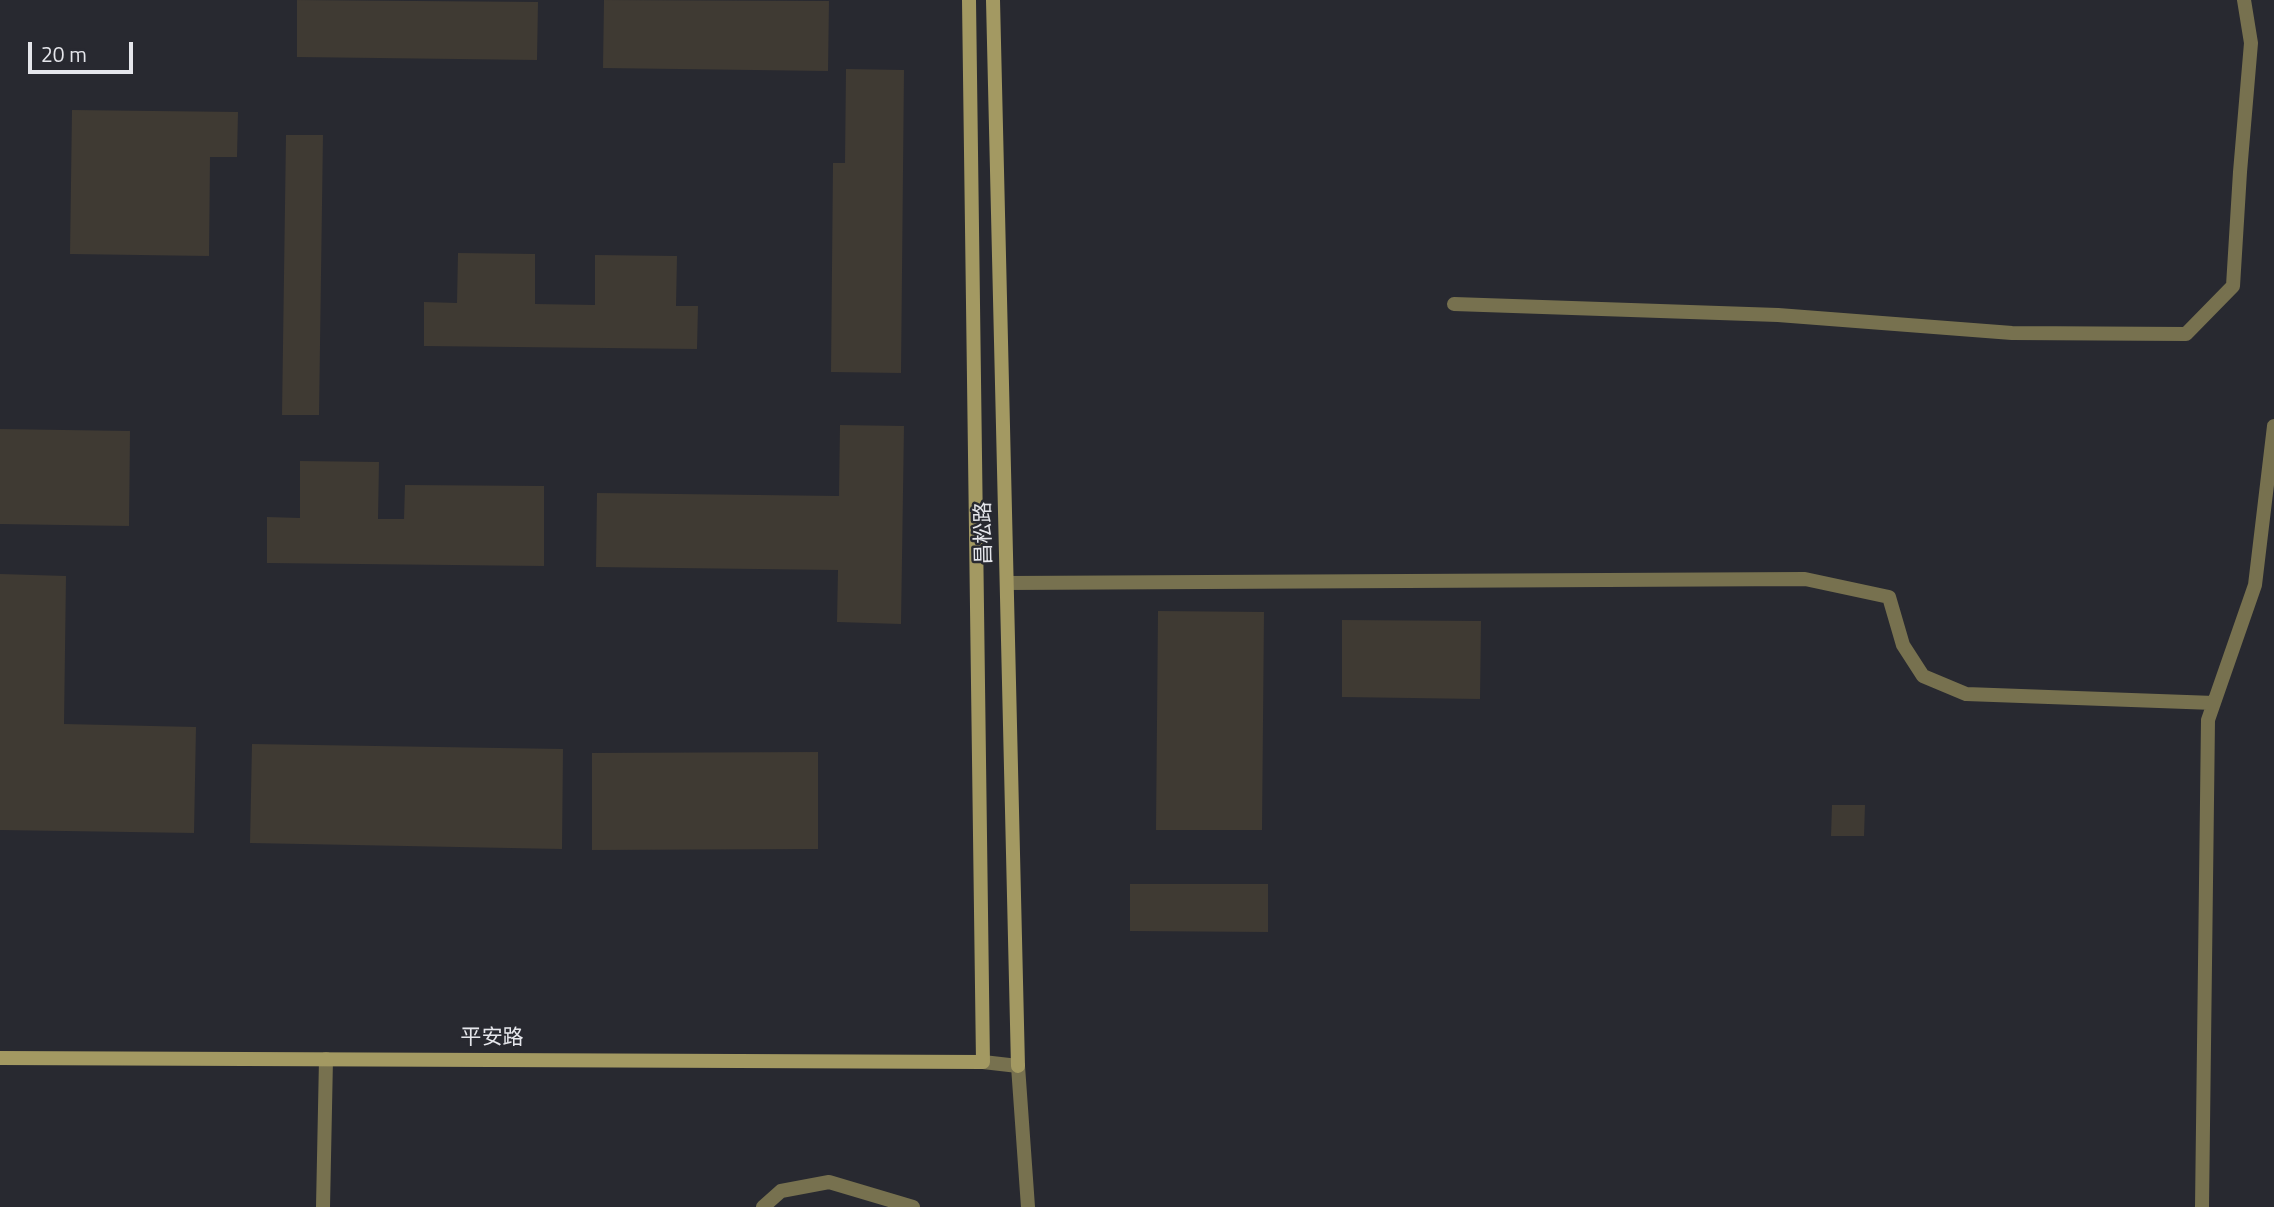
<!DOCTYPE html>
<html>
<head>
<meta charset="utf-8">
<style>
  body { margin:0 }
  #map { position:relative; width:2274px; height:1207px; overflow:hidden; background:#282930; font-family:"Titillium Web",sans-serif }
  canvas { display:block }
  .scale { position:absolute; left:28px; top:42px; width:105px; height:32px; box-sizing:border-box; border:4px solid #e5e6eb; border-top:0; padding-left:9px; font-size:21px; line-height:24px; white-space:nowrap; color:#e5e6eb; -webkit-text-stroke:5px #282930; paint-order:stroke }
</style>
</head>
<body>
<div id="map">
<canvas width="2274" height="1207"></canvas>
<div class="scale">20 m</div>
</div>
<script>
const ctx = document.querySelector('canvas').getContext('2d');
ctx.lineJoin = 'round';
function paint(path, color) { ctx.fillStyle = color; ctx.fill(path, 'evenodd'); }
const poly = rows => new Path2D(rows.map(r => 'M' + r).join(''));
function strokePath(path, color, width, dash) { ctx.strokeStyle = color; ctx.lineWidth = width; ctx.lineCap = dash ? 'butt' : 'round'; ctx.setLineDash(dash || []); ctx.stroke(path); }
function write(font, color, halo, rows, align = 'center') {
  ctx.font = font + ' "Titillium Web","Noto Sans SC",sans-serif'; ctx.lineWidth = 5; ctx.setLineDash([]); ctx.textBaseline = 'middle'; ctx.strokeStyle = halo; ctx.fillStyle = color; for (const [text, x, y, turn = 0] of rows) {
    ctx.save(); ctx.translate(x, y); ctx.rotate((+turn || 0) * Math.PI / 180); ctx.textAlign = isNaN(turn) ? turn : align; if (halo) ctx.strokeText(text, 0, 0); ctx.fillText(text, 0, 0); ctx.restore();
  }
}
const building = poly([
  [297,0,538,2,537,60,297,57],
  [604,0,829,1,828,71,603,68],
  [846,69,904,70,901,373,831,372,833,163,845,163],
  [72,110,238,112,237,157,210,157,209,256,70,254],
  [286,135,323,135,319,415,282,415],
  [458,253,535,254,535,304,595,305,595,255,677,256,676,306,698,306,697,349,424,346,424,302,457,303],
  [840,425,904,426,901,624,837,622,838,570,596,567,597,493,839,496],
  [0,429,130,431,129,526,0,524],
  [300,461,379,462,378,519,404,519,405,485,544,486,544,566,267,563,267,517,300,518],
  [0,574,66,576,64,724,196,727,194,833,0,830],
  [1158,611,1264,612,1262,830,1156,830],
  [1342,620,1481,621,1480,699,1342,697],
  [252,744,563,749,562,849,250,843],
  [818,752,818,849,592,850,592,753],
  [1832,805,1865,805,1864,836,1831,836],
  [1130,884,1268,884,1268,932,1130,931]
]);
const service = poly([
  [323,1207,326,1059]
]);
const minor = poly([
  [1454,304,1778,315,2012,333,2186,334,2233,286,2240,172,2251,43,2244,0],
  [1007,583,1805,579,1889,597,1903,645,1923,676,1966,694,2214,703],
  [1018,1066,1028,1207],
  [763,1207,781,1191,829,1182,913,1207],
  [2202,1207,2208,720,2255,585,2274,426]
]);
const tertiary = poly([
  [983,1062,1018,1066]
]);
const secondary = poly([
  [993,0,1018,1066],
  [0,1058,983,1062,969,0]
]);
const streetNames = [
  ["昌松路",985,533,-91],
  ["平安路",492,1039]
];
paint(building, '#3f3a33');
strokePath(service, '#77714f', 14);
strokePath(minor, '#77714f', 14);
strokePath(tertiary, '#77714f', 14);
strokePath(secondary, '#a39962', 14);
write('21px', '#e5e6eb', '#282930', streetNames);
</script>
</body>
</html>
